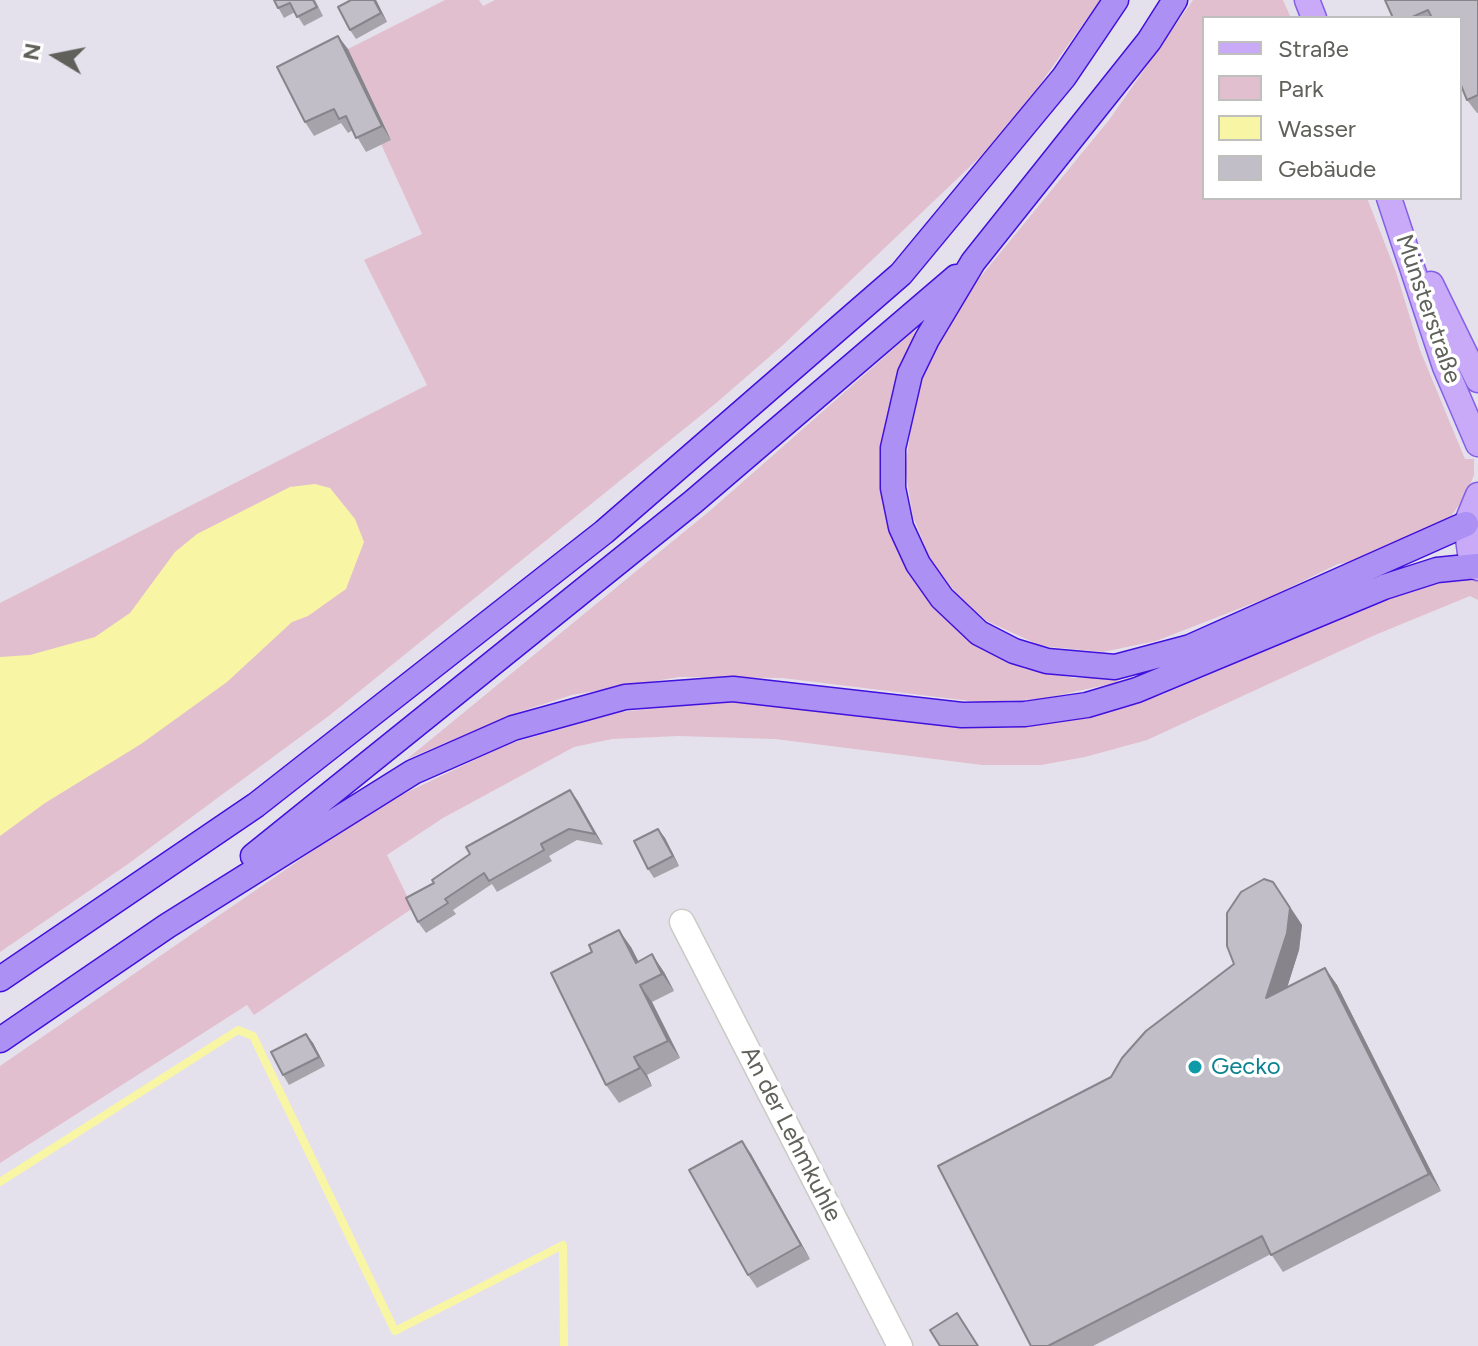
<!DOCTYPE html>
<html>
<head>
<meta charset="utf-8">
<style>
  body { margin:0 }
  #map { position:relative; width:1478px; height:1346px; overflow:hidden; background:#e5e1ec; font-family:Figtree,sans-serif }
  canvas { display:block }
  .legend { position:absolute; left:1202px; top:16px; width:260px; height:184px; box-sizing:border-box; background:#fff; border:2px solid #bfc0bd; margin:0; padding:10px 14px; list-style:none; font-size:24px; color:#60615a }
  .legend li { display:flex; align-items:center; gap:16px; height:40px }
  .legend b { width:40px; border:2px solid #bfc0bd }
  .north { position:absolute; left:16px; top:16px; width:80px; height:80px; -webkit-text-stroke:6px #fff; paint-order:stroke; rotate:280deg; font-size:22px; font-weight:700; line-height:32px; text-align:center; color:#60615a }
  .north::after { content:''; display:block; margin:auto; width:28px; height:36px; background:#60615a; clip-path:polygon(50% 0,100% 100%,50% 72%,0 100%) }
</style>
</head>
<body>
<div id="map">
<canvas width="1478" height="1346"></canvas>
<ul class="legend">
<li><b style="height:10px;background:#c8aaf8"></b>Straße</li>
<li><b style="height:22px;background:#e2bfcf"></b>Park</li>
<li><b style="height:22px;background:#f8f6a5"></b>Wasser</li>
<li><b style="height:22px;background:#c1bec7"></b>Gebäude</li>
</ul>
<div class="north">N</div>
</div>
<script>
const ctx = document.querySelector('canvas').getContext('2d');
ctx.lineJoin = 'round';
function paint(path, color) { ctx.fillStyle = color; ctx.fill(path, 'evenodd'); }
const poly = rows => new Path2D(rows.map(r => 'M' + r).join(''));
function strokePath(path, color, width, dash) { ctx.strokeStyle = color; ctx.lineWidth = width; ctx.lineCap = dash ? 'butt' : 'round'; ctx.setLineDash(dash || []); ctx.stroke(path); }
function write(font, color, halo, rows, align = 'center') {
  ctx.font = font + ' Figtree,sans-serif'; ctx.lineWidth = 7; ctx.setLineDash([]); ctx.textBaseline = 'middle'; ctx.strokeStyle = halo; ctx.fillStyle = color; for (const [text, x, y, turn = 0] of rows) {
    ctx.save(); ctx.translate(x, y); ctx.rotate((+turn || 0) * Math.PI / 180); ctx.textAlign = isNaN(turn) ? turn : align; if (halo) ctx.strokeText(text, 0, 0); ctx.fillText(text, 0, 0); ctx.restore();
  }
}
const green = poly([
  [445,0,479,0,483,6,495,0,1100,0,1036,90,981,156,783,345,715,404,330,715,128,864,0,952,0,603,427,385,364,260,422,234,381,144,391,139,348,49],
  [1193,0,1283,0,1291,18,1204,18,1204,198,1367,198,1396,272,1420,350,1465,459,1474,459,1474,475,1466,495,1452,515,1439,526,1368,559,1338,564,1272,596,1156,641,1103,652,1041,646,987,621,957,594,931,561,913,517,905,469,916,393,935,346,977,281,1109,120],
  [915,330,884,430,883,480,962,632,986,650,1025,669,1074,678,1118,678,1119,682,1042,699,978,702,782,678,679,677,572,695,519,712,407,759,712,509],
  [1465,577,1478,581,1478,600,1470,596,1375,635,1147,740,1085,757,1041,765,982,765,775,739,678,736,612,739,574,747,443,818,387,855,413,908,254,1015,247,1005,0,1163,0,1066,333,837,397,797,508,744,620,712,730,701,785,704,946,725,1007,728,1061,722,1159,696,1359,611,1386,593,1420,582]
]);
const water = poly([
  [315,484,330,488,355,519,364,542,346,589,308,616,292,622,227,682,141,744,45,803,0,836,0,657,30,655,95,637,130,613,175,552,197,534,290,487]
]);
const stream = poly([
  [0,1182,238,1030,253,1036,395,1331,563,1245,564,1346]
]);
const minor = poly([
  [682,922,900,1346]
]);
const major = poly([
  [1307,0,1314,18],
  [1389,198,1445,367,1478,444],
  [1431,284,1478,380],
  [1478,495,1466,524,1470,553,1478,568]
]);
const highway = poly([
  [1175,0,1149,41,973,262,927,339,910,374,893,448,893,488,901,527,918,564,942,598,979,633,1014,651,1047,661,1115,667,1190,647,1466,524],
  [253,856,693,502,956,277],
  [0,979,256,805,604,532,901,274,1064,77,1116,0],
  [0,1040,167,926,413,772,513,728,625,697,733,689,962,715,1025,714,1087,705,1137,690,1384,587,1437,570,1477,566]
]);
const wall = poly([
  [274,0,315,0,323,16,304,26,295,12,284,18],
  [351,0,376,0,387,22,356,39,350,30],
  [1478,0,1478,113,1477,113,1467,100,1460,18,1393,18],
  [348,49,391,140,366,152,353,130,348,133,341,123,314,136,305,122],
  [570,790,603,845,577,840,549,856,552,861,497,892,492,884,453,910,456,914,426,933,418,922,434,883],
  [658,829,665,838,679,866,654,878,648,869],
  [1285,899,1302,925,1299,950,1287,988,1325,968,1337,985,1441,1191,1283,1272,1271,1254,1093,1346,1031,1346,1111,1077,1234,964],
  [631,947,638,961,664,972,674,991,652,1002,680,1058,647,1075,652,1086,619,1103,606,1085],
  [306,1034,313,1043,325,1066,289,1085,283,1075],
  [742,1141,751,1154,810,1259,757,1288,748,1275]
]);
const shadedWall = poly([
  [374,0,376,0,387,22,381,13],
  [338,36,348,49,391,140,382,126],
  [570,790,578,801,603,845,595,834],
  [658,829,665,838,679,866,673,856],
  [1273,882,1302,925,1299,950,1278,1016,1266,998],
  [619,930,631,947,648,980,636,963],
  [652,954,664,972,674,991,662,974],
  [1325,968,1337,985,1441,1191,1429,1174],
  [640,985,652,1002,680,1058,668,1041],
  [306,1034,313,1043,325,1066,319,1057],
  [634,1057,647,1075,652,1086,640,1068],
  [742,1141,751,1154,810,1259,801,1245]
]);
const building = poly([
  [274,0,313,0,317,7,297,17,290,3,278,8,274,0],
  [351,0,374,0,381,13,350,30,338,7,351,0],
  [1385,0,1478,0,1478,95,1467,100,1460,83,1460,18,1432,18,1428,10,1410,18,1393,18,1385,0],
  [338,36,382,126,356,138,346,116,339,119,334,109,305,122,277,67,338,36],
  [570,790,595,834,569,829,541,844,544,850,489,881,484,873,445,899,448,903,418,922,406,898,434,883,432,880,470,854,466,847,570,790],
  [658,829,673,856,648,869,634,841,658,829],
  [1264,879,1273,882,1290,908,1287,933,1266,998,1325,968,1429,1174,1271,1255,1262,1236,1048,1346,1031,1346,938,1166,1111,1077,1122,1058,1146,1031,1234,964,1227,946,1227,913,1241,892,1264,879],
  [619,930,636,963,652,954,662,974,640,985,668,1041,634,1057,640,1068,606,1085,551,973,592,952,589,945,619,930],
  [306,1034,319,1057,283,1075,271,1052,306,1034],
  [742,1141,801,1245,748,1275,689,1170,742,1141],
  [957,1313,978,1346,940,1346,930,1330,957,1313]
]);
const markers = [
  [1195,1067,8,"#0f9aa8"]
];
const streetNames = [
  ["Münsterstraße",1428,309,71],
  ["An der Lehmkuhle",791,1134,63]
];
const cultureNames = [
  ["Gecko",1211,1067]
];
paint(green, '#e2bfcf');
paint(water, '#f8f6a5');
strokePath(stream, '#f8f6a5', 8);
strokePath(minor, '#cacbc5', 27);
strokePath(major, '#8360e6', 27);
strokePath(highway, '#4011dc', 27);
strokePath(minor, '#fff', 24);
strokePath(major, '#c8aaf8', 24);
strokePath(highway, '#ad90f4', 24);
paint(wall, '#a6a3ab');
paint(shadedWall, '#87858b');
paint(building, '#c1bec7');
strokePath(building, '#87858b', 2);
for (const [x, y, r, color] of markers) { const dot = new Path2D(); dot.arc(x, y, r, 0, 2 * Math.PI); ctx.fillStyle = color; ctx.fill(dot); strokePath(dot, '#fff', 3); }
write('24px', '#60615a', '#fff', streetNames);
write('24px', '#0d838f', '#fff', cultureNames, 'left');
</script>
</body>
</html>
